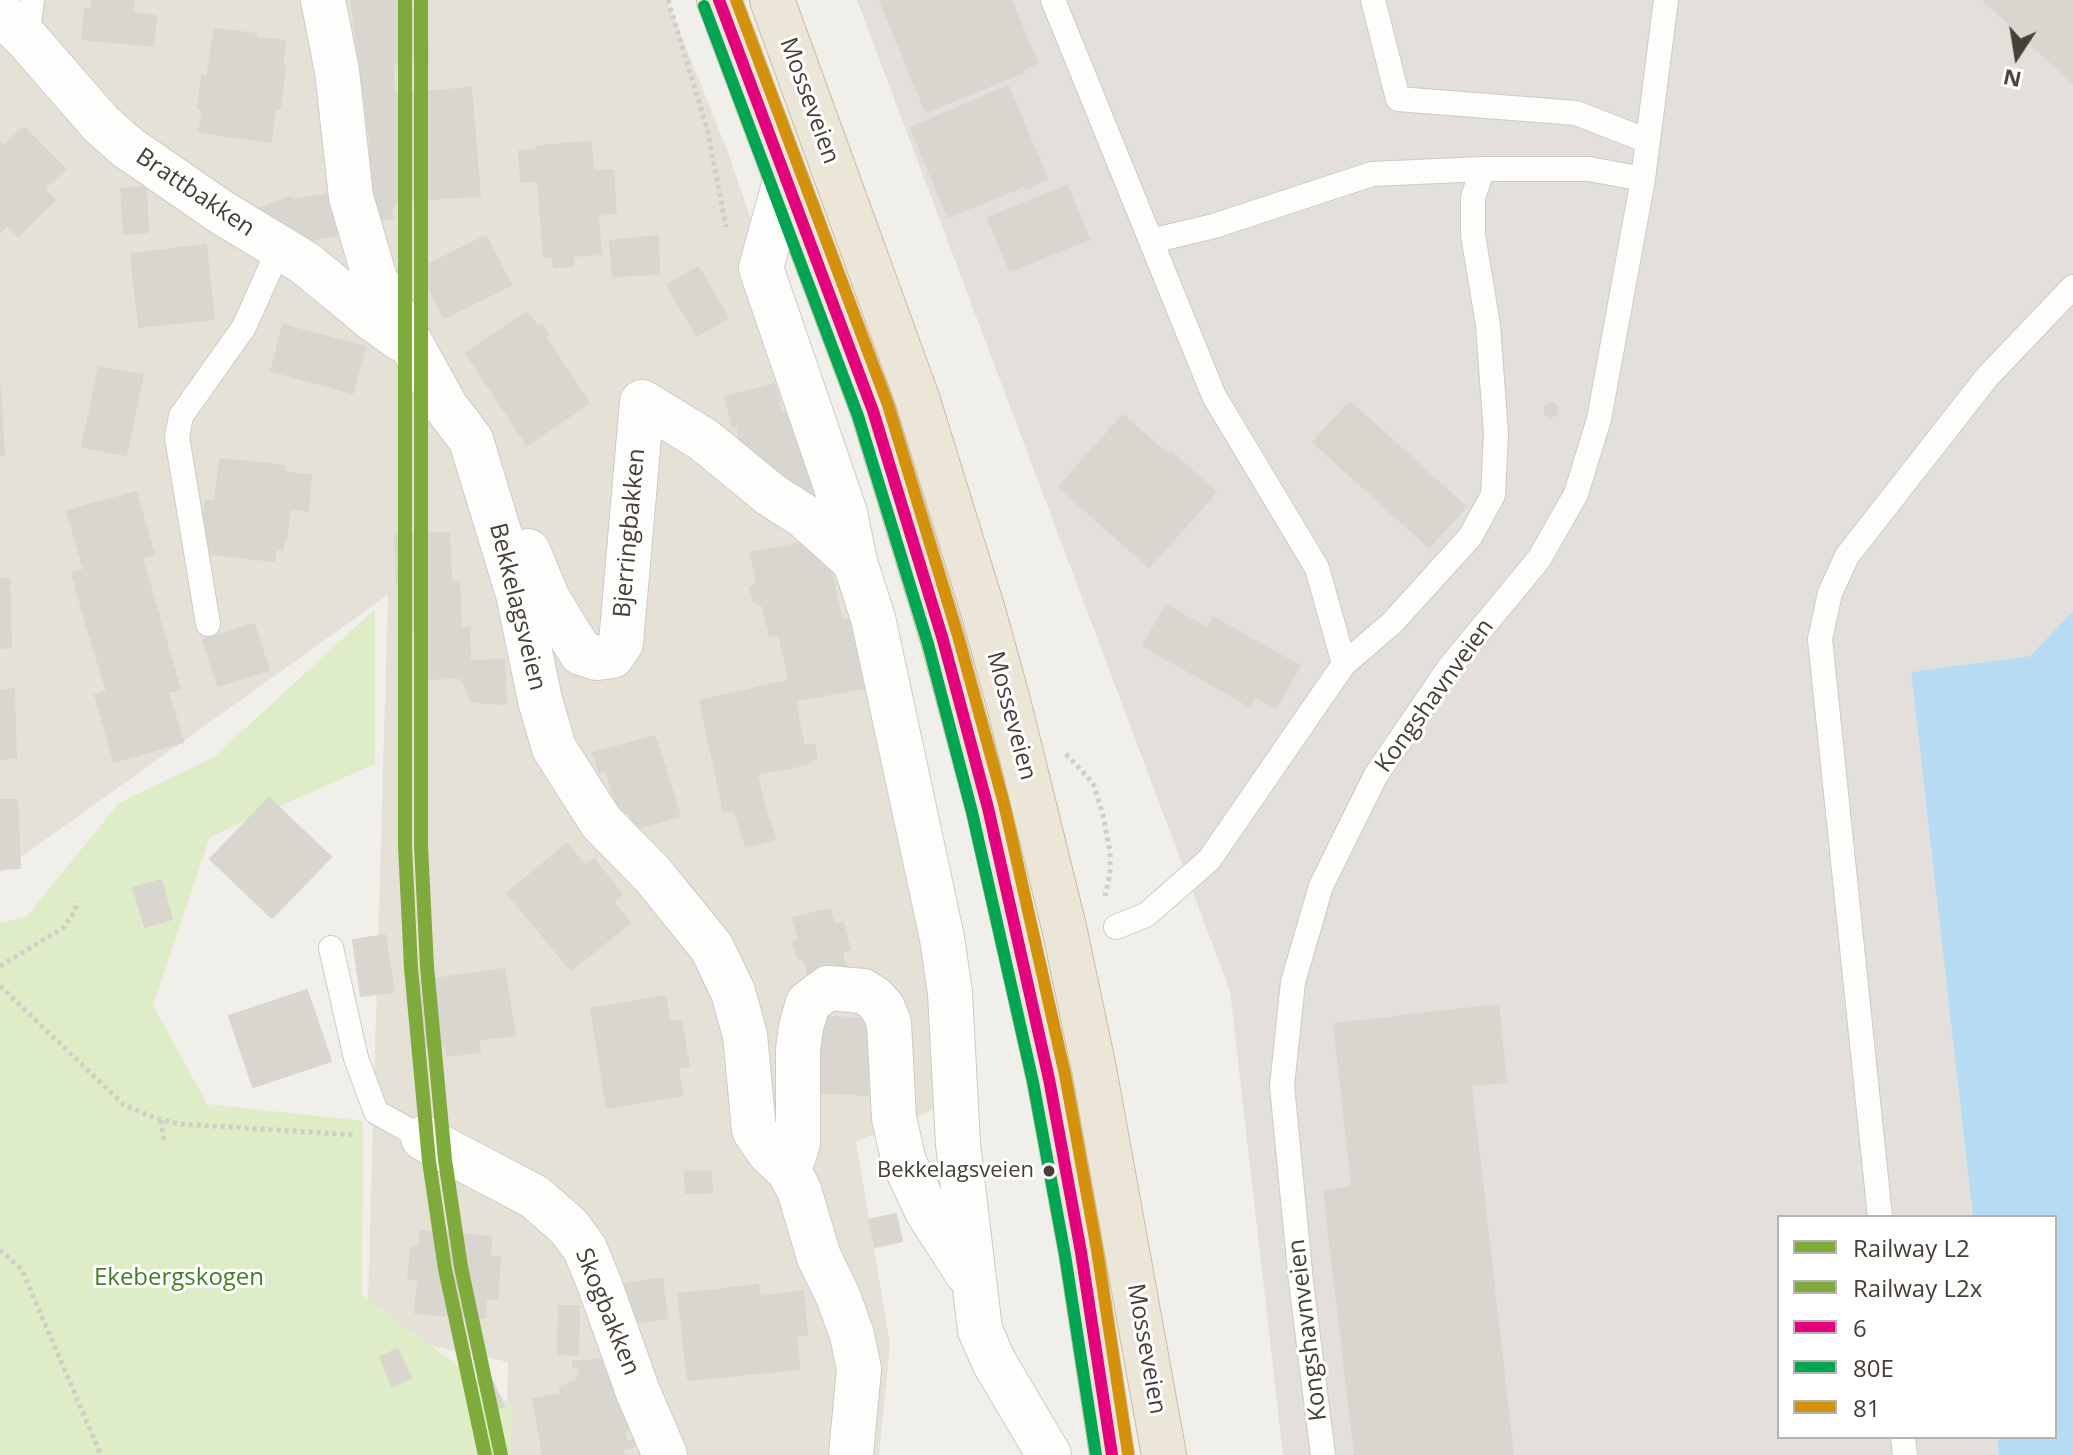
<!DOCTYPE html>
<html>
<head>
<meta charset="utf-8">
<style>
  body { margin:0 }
  #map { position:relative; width:2073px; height:1455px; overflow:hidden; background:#f0efea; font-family:"Open Sans",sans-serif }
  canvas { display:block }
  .legend { position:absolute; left:1777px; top:1215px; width:280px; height:224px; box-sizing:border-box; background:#fff; border:2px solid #b5b3ae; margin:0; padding:10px 14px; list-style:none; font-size:24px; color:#474035 }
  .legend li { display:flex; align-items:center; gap:16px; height:40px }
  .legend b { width:40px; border:2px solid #b5b3ae }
  .north { position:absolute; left:1977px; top:16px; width:80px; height:80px; -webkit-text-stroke:6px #fff; paint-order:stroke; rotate:192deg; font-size:22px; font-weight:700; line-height:32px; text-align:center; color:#474035 }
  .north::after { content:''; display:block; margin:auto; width:28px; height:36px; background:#474035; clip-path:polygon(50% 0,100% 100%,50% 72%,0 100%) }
</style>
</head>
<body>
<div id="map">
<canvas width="2073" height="1455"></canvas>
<ul class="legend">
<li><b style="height:10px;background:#7fab3d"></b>Railway L2</li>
<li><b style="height:10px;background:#7fab3d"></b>Railway L2x</li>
<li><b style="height:10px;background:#e5007d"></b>6</li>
<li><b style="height:10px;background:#00a651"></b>80E</li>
<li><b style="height:10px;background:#d4920b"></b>81</li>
</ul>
<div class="north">N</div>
</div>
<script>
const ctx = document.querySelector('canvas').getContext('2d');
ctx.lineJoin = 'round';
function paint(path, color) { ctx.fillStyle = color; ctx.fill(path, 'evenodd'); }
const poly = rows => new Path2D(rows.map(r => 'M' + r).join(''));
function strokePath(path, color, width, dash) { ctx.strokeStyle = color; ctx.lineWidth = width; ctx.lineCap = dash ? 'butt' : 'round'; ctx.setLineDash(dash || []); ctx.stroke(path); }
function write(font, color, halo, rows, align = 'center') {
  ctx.font = font + ' "Open Sans",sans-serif'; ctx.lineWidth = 6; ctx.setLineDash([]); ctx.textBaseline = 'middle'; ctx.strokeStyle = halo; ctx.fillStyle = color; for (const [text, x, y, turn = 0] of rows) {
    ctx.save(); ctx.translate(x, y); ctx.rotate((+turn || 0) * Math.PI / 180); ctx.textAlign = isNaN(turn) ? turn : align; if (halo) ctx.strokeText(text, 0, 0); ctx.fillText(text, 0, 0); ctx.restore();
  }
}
const residential = poly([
  [0,0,667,0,729,155,900,656,959,1099,856,1142,890,1344,879,1455,506,1455,508,1362,367,1332,388,595,0,872]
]);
const industrial = poly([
  [857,0,2073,0,2073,611,2030,656,1911,672,1973,1217,1779,1217,1779,1437,1997,1437,1999,1455,1283,1455,1230,991]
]);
const green = poly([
  [375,609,375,764,210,837,153,1005,207,1104,363,1121,362,1295,513,1406,510,1455,0,1455,0,923,27,916,119,803,214,757]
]);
const water = poly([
  [2073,611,2073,1455,1999,1455,1997,1437,2055,1437,2055,1217,1973,1217,1911,672,2030,656]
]);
const building = poly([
  [92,0,134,0,132,13,156,16,153,46,82,39,85,9,92,9,92,0],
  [351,0,405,0,406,8,425,7,429,61,392,64,395,94,471,88,480,196,398,201,391,208,393,218,377,221,368,184,370,142,351,0],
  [880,0,1011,0,1037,63,1023,69,1024,72,926,112,880,0],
  [1983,0,2073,0,2073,83,1983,0],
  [215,29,256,34,256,38,285,41,282,66,285,66,280,109,275,109,271,142,199,132,203,110,198,108,202,76,207,76,215,29],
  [1008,86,1047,179,1026,189,1024,186,948,217,911,128,1008,86],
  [24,127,65,169,44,189,55,200,18,236,8,225,0,232,0,143,4,146,24,127],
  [591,142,593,171,613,170,616,213,598,215,601,254,573,256,573,266,554,267,553,257,544,257,538,181,521,182,519,151,537,150,537,146,591,142],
  [1067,186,1089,239,1010,271,988,218,1067,186],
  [146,187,148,232,124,234,121,189,146,187],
  [330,194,337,235,299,242,292,200,330,194],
  [291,197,298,236,253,211,291,197],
  [486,236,511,285,444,318,420,269,486,236],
  [658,236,659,274,613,276,610,241,658,236],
  [206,245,214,319,139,327,131,254,206,245],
  [698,267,728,318,697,336,667,285,698,267],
  [527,312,538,327,542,324,549,335,545,337,589,403,527,445,466,353,527,312],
  [283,325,365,347,353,393,271,371,283,325],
  [99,367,143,375,126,455,82,447,99,367],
  [775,384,782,413,798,408,823,505,744,455,737,426,733,427,725,397,775,384],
  [0,387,4,455,0,456,0,387],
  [1350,402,1466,507,1429,547,1313,442,1350,402],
  [1551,402,1557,406,1558,413,1552,417,1545,414,1545,407,1551,402],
  [1123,415,1168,455,1171,452,1216,492,1149,567,1059,487,1123,415],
  [220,459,285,466,284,472,311,475,308,511,290,509,286,539,284,539,283,550,276,549,274,561,210,554,211,549,200,547,206,500,215,502,220,459],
  [136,492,154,554,117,565,117,561,84,570,67,511,136,492],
  [449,533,451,582,397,583,395,534,449,533],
  [823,539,842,620,850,619,857,649,785,661,779,635,770,636,762,605,754,602,750,588,757,581,750,553,823,539],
  [142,558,158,613,89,633,72,573,117,561,117,565,142,558],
  [0,579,9,579,11,647,0,648,0,579],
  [459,581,461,628,407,631,406,583,459,581],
  [1166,605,1207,628,1184,669,1143,646,1166,605],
  [158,613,176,676,139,688,138,683,107,692,89,633,158,613],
  [1213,617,1278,654,1249,706,1184,669,1213,617],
  [254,624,269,670,218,686,203,640,254,624],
  [469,627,470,661,504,660,506,704,472,702,462,678,417,679,415,631,469,627],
  [857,649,865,688,796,700,798,707,785,710,778,683,789,681,785,661,857,649],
  [1278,654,1300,666,1276,708,1255,696,1278,654],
  [176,676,180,689,168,692,183,742,114,762,95,695,138,683,139,688,176,676],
  [778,683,785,710,796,708,804,746,814,744,817,758,808,761,808,764,757,774,763,801,724,812,700,701,778,683],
  [14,689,16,758,0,759,0,690,14,689],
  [655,736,680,816,634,829,629,813,619,816,606,770,599,772,593,753,655,736],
  [269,798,331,857,272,918,210,859,269,798],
  [0,800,17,800,20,868,0,869,0,800],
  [763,801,775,839,746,847,734,809,763,801],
  [567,844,585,866,594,859,622,894,613,902,630,923,571,970,507,893,567,844],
  [161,880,172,919,145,927,133,888,161,880],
  [830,909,834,924,843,922,850,949,842,952,846,968,809,976,803,958,798,959,793,942,799,940,793,918,830,909],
  [385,935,394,992,361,996,353,940,385,935],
  [504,969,515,1035,478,1040,480,1052,447,1056,446,1045,422,1048,413,982,504,969],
  [307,990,331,1061,253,1087,229,1016,307,990],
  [665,996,670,1022,681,1020,689,1066,678,1068,682,1095,607,1108,591,1009,665,996],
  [1498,1005,1506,1082,1471,1085,1513,1455,1355,1455,1324,1191,1352,1187,1334,1024,1498,1005],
  [814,1016,868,1019,869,1048,865,1053,870,1055,867,1095,807,1092,814,1016],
  [711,1171,712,1192,686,1193,685,1172,711,1171],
  [896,1214,902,1241,875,1247,869,1220,896,1214],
  [420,1231,491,1237,490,1256,500,1257,497,1299,486,1298,485,1318,415,1313,418,1280,408,1279,411,1247,419,1247,420,1231],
  [662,1279,667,1318,628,1324,623,1284,662,1279],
  [758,1285,760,1297,803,1291,807,1335,796,1336,800,1369,688,1380,678,1294,758,1285],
  [559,1306,579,1306,578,1355,558,1354,559,1306],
  [398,1349,411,1378,392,1386,380,1357,398,1349],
  [606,1359,630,1428,625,1433,627,1442,633,1440,634,1447,623,1450,624,1455,543,1455,533,1399,561,1394,560,1387,576,1381,580,1367,573,1368,573,1362,606,1359],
  [489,1374,504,1406,492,1412,478,1379,489,1374]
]);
const path = poly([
  [668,0,708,132,726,227],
  [1066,754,1093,783,1103,815,1110,852,1110,875,1105,896],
  [0,966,63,928,75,911,77,901],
  [0,986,124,1105,155,1118,180,1124,355,1135],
  [161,1120,164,1142],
  [0,1250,22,1270,101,1455]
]);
const lane = poly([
  [1053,0,1214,396,1317,568,1344,664,1209,860,1146,915,1116,927],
  [1373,0,1398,99,1576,113,1648,141],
  [27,39,32,0],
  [1151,241,1214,226,1372,174,1483,169,1589,169,1643,179],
  [208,624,177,437,181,416,244,327,279,249],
  [1344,664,1392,623,1470,537,1493,495,1496,434,1488,325,1473,235,1473,197,1483,169],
  [331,948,356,1058,376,1112,423,1138],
  [1880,1217,1820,639,1830,593,1847,556,1987,377,2073,287],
  [1903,1437,1905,1455],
  [1323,1455,1301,1282,1282,1086,1293,982,1321,886,1376,775,1449,668,1539,559,1576,494,1599,419,1643,179,1666,0]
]);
const street = poly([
  [323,0,337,71,351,197,375,279,446,407,471,440,518,594,540,700,554,748,601,822,653,875,712,948,733,992,745,1035,754,1130,769,1152,789,1171,799,1190,819,1257,838,1296,852,1335,859,1369,851,1455],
  [0,13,27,39,101,124,127,147,221,212,305,263,373,319,401,339],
  [786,178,761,268,845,513,855,562,873,618,942,938,950,993,958,1144,980,1330,994,1362,1049,1455],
  [528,551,548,599,581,653,597,658,612,656,621,643,642,402,704,440,771,495,804,516,855,562],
  [423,1138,535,1197,569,1227,585,1249,599,1283,638,1392,665,1455],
  [789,1171,798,1143,798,1050,801,1027,808,1003,828,988,863,991,874,998,883,1008,889,1023,894,1118,904,1162,927,1211,967,1273]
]);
const highway = poly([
  [719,0,873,411,943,640,988,808,1049,1079,1081,1252,1112,1455],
  [772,0,917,398,984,614,1008,701,1064,927,1094,1069,1164,1455]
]);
const bus1 = poly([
  [719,0,873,411,943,640,988,808,1049,1079,1081,1252,1112,1455]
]);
const bus2 = poly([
  [704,6,858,416,928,644,972,812,1033,1082,1065,1255,1096,1455]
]);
const bus3 = poly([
  [736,0,888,405,958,636,1004,804,1065,1075,1097,1250,1128,1453]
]);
const rail1 = poly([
  [421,0,421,846,427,967,445,1160,461,1267,501,1455]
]);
const rail2 = poly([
  [405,0,405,846,411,968,429,1161,445,1269,485,1455]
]);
const markers = [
  [1049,1171,7,"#474035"]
];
const busNames = [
  ["Bekkelagsveien",1034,1171]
];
const streetNames = [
  ["Mosseveien",809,101,70],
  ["Brattbakken",195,193,34],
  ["Bjerringbakken",630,533,-85],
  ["Bekkelagsveien",517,607,76],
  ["Kongshavnveien",1435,696,-54],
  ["Mosseveien",1011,716,75],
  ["Skogbakken",607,1312,68],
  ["Kongshavnveien",1308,1330,-97],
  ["Mosseveien",1146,1349,80]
];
const parkNames = [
  ["Ekebergskogen",179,1278]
];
paint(residential, '#e5e1d7');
paint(industrial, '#e3e0db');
paint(green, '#deedc8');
paint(water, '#b7dbf2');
paint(building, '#d9d6d0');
strokePath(building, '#d9d6cf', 2);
strokePath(lane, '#cdcbc6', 26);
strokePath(street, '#cdcbc6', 46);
strokePath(highway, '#cabca3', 46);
strokePath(path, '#d1ceca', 5, [4, 4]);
strokePath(lane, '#fdfdfc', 24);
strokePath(street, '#fdfdfc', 44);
strokePath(highway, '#ece6d9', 44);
strokePath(bus1, '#e5007d', 12);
strokePath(bus2, '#00a651', 12);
strokePath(bus3, '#d4920b', 12);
strokePath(rail1, '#7fab3d', 14);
strokePath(rail2, '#7fab3d', 14);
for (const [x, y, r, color] of markers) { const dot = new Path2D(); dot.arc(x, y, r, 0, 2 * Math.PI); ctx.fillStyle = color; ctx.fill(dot); strokePath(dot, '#fff', 3); }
write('22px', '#474035', '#fff', busNames, 'right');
write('24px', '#474035', '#fff', streetNames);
write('24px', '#477e24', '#fff', parkNames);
</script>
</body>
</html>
